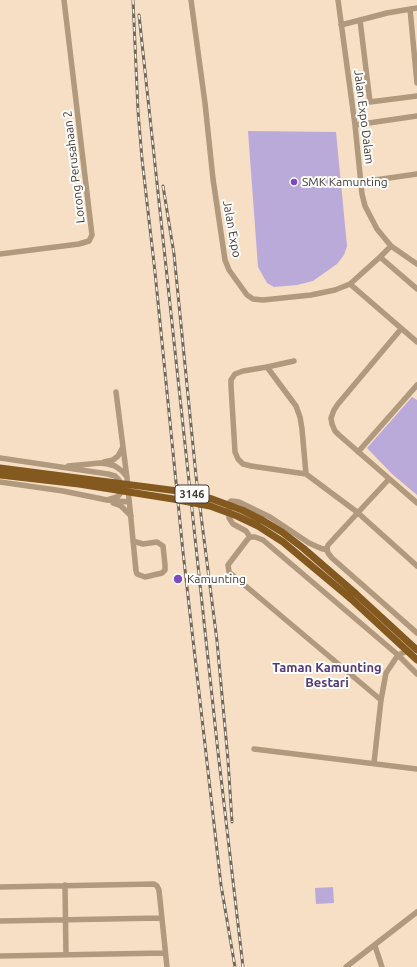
<!DOCTYPE html>
<html>
<head>
<meta charset="utf-8">
<style>
  body { margin:0 }
  canvas { display:block; background:#f6dfc4 }
</style>
</head>
<body>
<canvas width="417" height="967"></canvas>
<script>
const ctx = document.querySelector('canvas').getContext('2d');
ctx.lineJoin = 'round';
function paint(path, color) { ctx.fillStyle = color; ctx.fill(path, 'evenodd'); }
const poly = rows => new Path2D(rows.map(r => 'M' + r).join(''));
function strokePath(path, color, width, dash) { ctx.strokeStyle = color; ctx.lineWidth = width; ctx.lineCap = dash ? 'butt' : 'round'; ctx.setLineDash(dash || []); ctx.stroke(path); }
function write(font, color, halo, rows, align = 'center') {
  ctx.font = font + ' Ubuntu,sans-serif'; ctx.lineWidth = 4; ctx.setLineDash([]); ctx.textBaseline = 'middle'; ctx.strokeStyle = halo; ctx.fillStyle = color; for (const [text, x, y, turn = 0] of rows) {
    ctx.save(); ctx.translate(x, y); ctx.rotate((+turn || 0) * Math.PI / 180); ctx.textAlign = isNaN(turn) ? turn : align; if (halo) ctx.strokeText(text, 0, 0); ctx.fillText(text, 0, 0); ctx.restore();
  }
}
const green = poly([
  [248,131,336,132,347,246,344,255,337,264,313,281,297,285,274,287,267,283,258,267],
  [412,397,417,400,417,495,392,474,367,448],
  [333,887,334,903,316,904,315,888]
]);
const minor = poly([
  [191,0,205,103,213,179,225,260,229,270,247,295,253,299,263,300,311,295,335,290,350,284,380,257,391,246],
  [338,0,355,125,362,194,365,206,377,229,391,246,417,264],
  [410,9,417,83],
  [360,20,370,102,417,96],
  [341,25,387,13,417,8],
  [355,125,417,116],
  [361,182,417,174],
  [0,254,79,244,89,241,92,235,64,0],
  [380,257,417,289],
  [350,284,417,342],
  [401,329,338,404,334,410,331,418,332,424,335,431,339,435,417,503],
  [294,361,267,367,243,371,235,374,231,380,231,386,235,452,238,459,243,464,251,466,306,474],
  [267,367,296,406,300,417,302,429,306,474,357,512,417,566],
  [116,392,127,478,136,571,137,574,145,577,162,573,165,570,165,565,163,546,157,542,143,544,133,541],
  [358,452,417,385],
  [0,458,108,474,115,476,119,480,121,486,120,494,117,497,107,500],
  [104,462,113,460,118,456,123,447],
  [68,466,100,463,108,464,115,466,122,471,127,477],
  [389,479,328,545,327,548,328,553,332,558,417,633],
  [0,482,63,491,107,500,129,502],
  [113,503,121,506,131,516],
  [250,537,246,531,233,524,229,518,229,503,231,501,239,502,270,517,309,543,320,548,327,550],
  [381,700,229,572,228,565,247,540,250,537,255,537,263,540,398,655,417,674],
  [254,749,417,769],
  [374,763,381,700,386,673,398,655,407,651],
  [65,885,66,955],
  [0,887,154,884,157,886,159,890,167,967],
  [0,921,161,918],
  [375,946,382,967],
  [0,956,165,953],
  [346,967,417,912]
]);
const major = poly([
  [355,593,417,650],
  [350,598,417,660]
]);
const rail = poly([
  [133,0,138,111,142,159,155,272,183,552,221,885,235,967],
  [139,15,218,752,243,967],
  [163,186,174,254,196,476,217,641,228,760,232,822]
]);
const majorBridge = poly([
  [0,468,178,491,212,499,242,510,262,520,282,532,303,548,355,593],
  [0,475,79,484,173,499,210,506,237,516,258,526,283,542,350,598]
]);
const markers = [
  [294,182,4,"#7c49c0"],
  [178,579,5,"#7c49c0"]
];
const shields = [
  [192,494,34]
];
const shieldNames = [
  ["3146",192,494]
];
const streetNames = [
  ["Jalan Expo Dalam",364,117,83],
  ["Lorong Perusahaan 2",74,167,-97],
  ["Jalan Expo",232,229,80]
];
const poiNames = [
  ["SMK Kamunting",302,182],
  ["Kamunting",187,579]
];
const neighbourhoodNames = [
  ["Taman Kamunting",327,668],
  ["Bestari",327,683]
];
paint(green, '#baaada');
strokePath(minor, '#b0997d', 5.5);
strokePath(major, '#83591f', 7);
strokePath(rail, '#756859', 3);
strokePath(rail, '#fff', 1.5, [4.5]);
strokePath(majorBridge, '#83591f', 7);
for (const [x, y, r, color] of markers) { const dot = new Path2D(); dot.arc(x, y, r, 0, 2 * Math.PI); ctx.fillStyle = color; ctx.fill(dot); strokePath(dot, '#fff', 1.5); }
for (const [x, y, w] of shields) { const box = new Path2D(); box.roundRect(x - w / 2, y - 9, w, 18, 3); ctx.fillStyle = '#fff'; ctx.fill(box); strokePath(box, '#42392f', 1); }
write('bold 11px', '#42392f', null, shieldNames);
write('12px', '#42392f', '#fff', streetNames);
write('12px', '#42392f', '#fff', poiNames, 'left');
write('bold 13px', '#533b77', '#fff', neighbourhoodNames);
</script>
</body>
</html>
